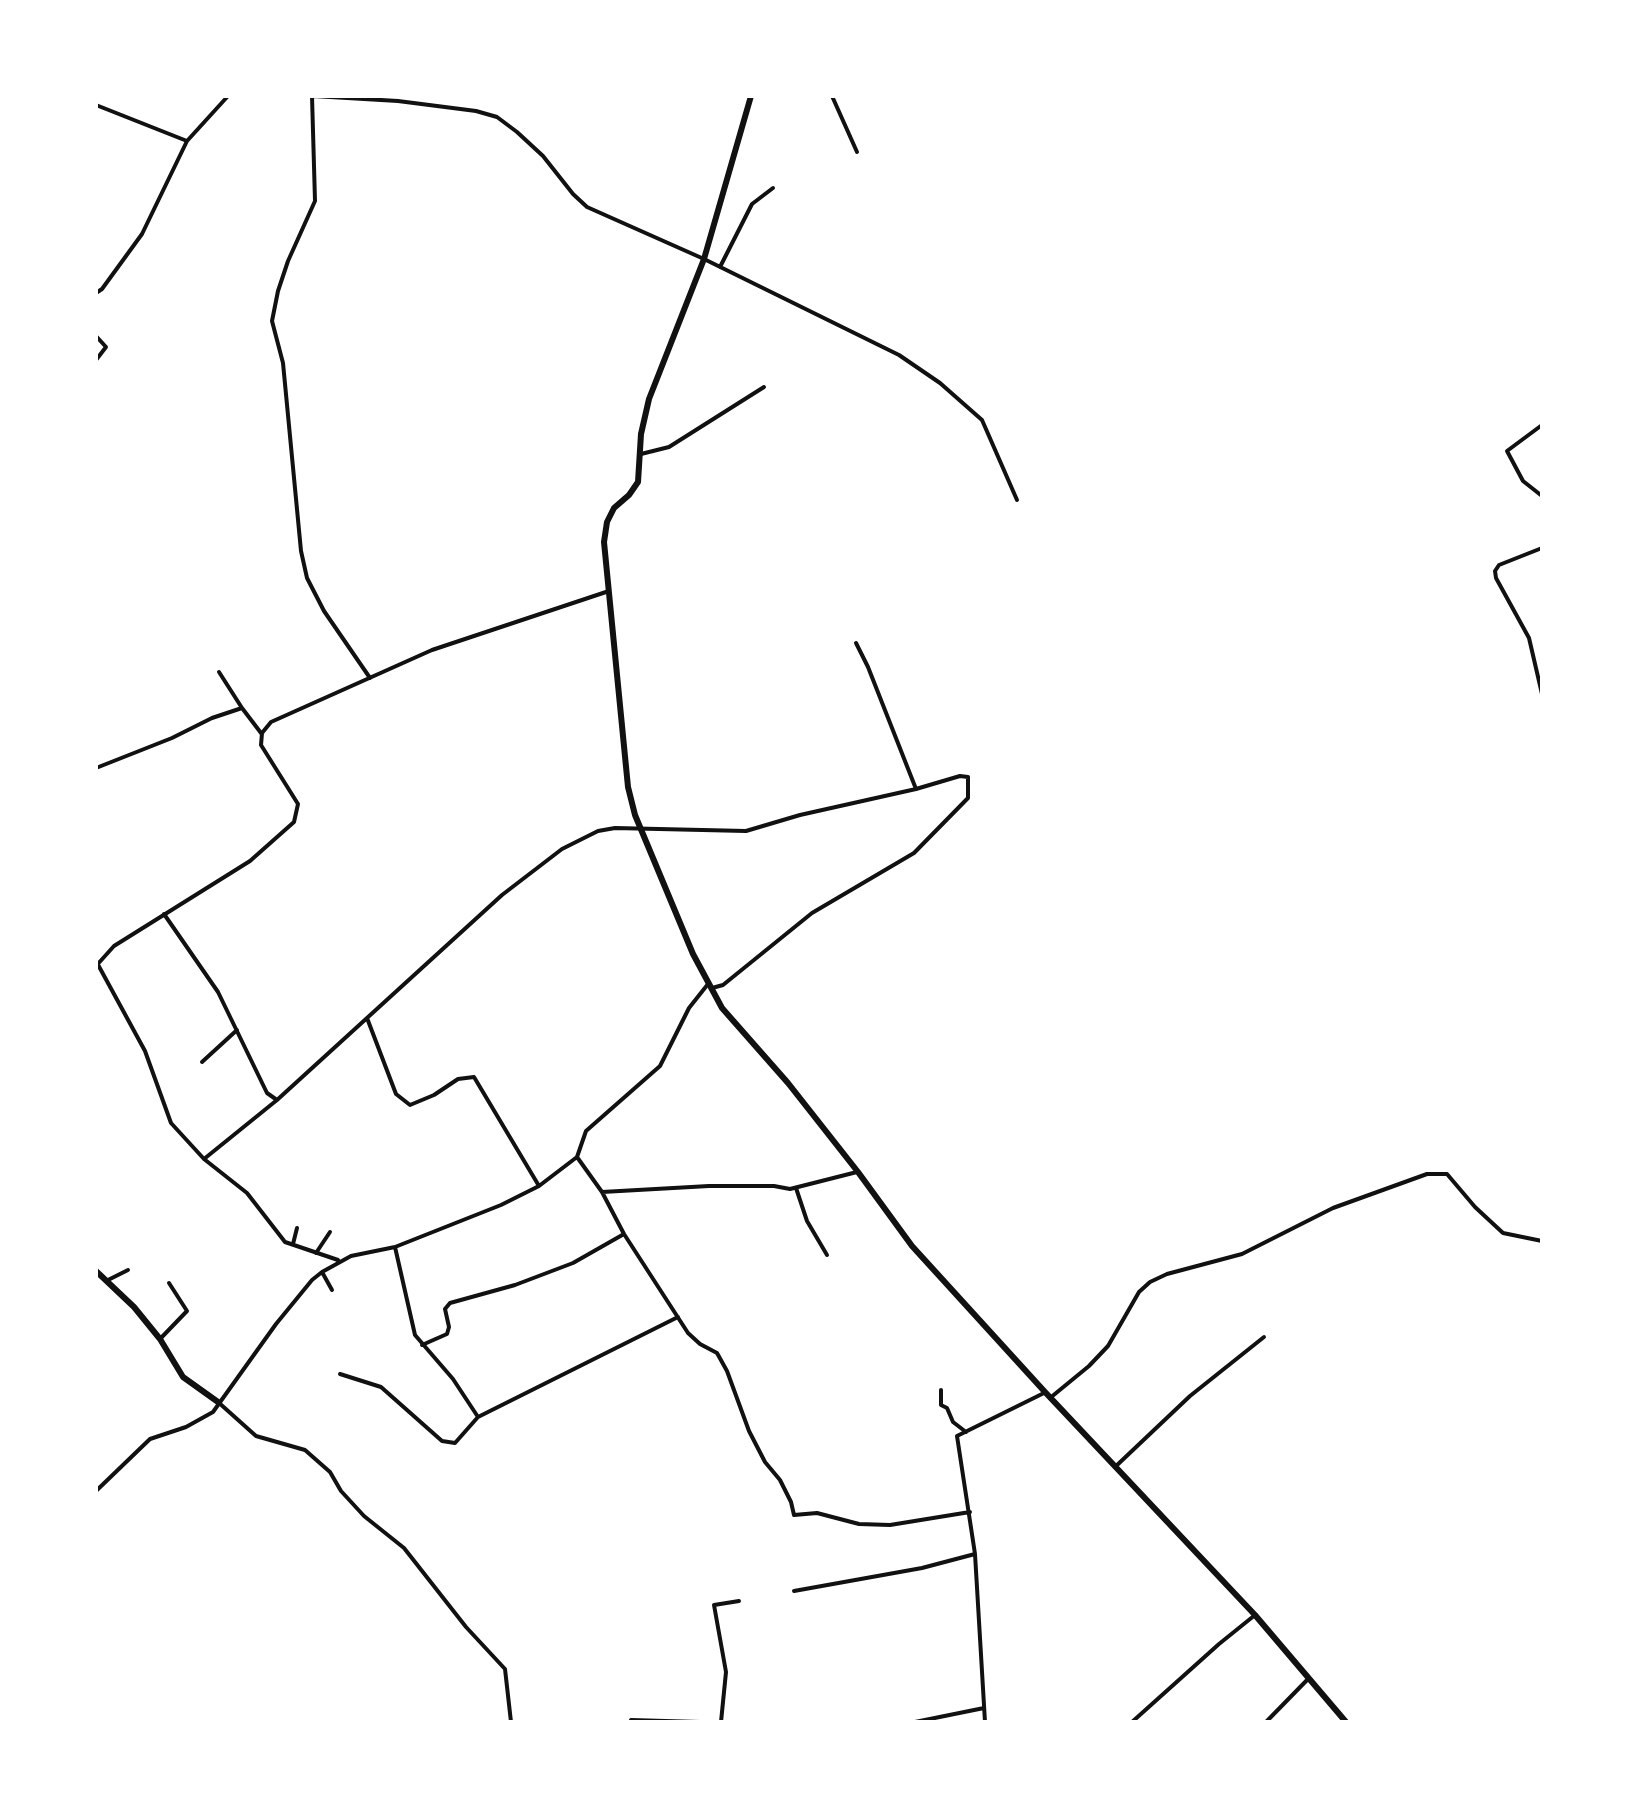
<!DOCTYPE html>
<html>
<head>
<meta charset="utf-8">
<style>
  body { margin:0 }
  #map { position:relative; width:1638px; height:1818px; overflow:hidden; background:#fff; font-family:"Golos Text",sans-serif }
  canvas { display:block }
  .frame { position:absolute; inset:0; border:98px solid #fff; pointer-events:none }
</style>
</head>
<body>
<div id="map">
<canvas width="1638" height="1818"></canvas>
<div class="frame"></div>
</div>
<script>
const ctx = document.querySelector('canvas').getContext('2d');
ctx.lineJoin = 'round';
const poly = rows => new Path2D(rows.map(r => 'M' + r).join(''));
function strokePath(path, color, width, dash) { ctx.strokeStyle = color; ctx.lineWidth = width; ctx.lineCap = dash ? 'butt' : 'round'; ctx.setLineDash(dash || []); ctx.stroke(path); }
const minor = poly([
  [312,96,315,201,288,261,278,291,272,321,283,363,301,551,307,578,324,611,370,678],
  [313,96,398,101,476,111,497,117,517,132,543,156,573,194,587,207,704,259,899,355,940,383,982,420,1017,500],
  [832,96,857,152],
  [96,105,187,141],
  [720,267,752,204,773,188],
  [96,293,102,289,142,234,187,141,228,96],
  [96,336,106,347,96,360],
  [1542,425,1507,451,1523,481,1542,496],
  [641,454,669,447,764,387],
  [1542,548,1499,565,1495,571,1496,578,1529,638,1542,694],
  [219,672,242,708],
  [96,768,172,738,212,718,242,708,261,733],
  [164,914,218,992,267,1093,277,1100,502,895,562,849,598,831,615,828,746,831,800,815,916,789,868,667,856,643],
  [96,961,145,1051,171,1123,204,1159,247,1193,285,1242,338,1260],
  [96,966,114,946,250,861,294,822,298,804,261,745,262,733,271,722,432,650,609,591],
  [712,988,723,985,812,913,914,853,968,798,968,777,960,776,916,789],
  [367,1018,396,1094,410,1105,434,1095,458,1079,474,1077,539,1186],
  [202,1062,237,1030],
  [577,1157,602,1192,624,1234,688,1333,700,1344,717,1353,727,1371,749,1431,765,1462,780,1480,791,1502,794,1515,817,1513,859,1524,890,1525,970,1512],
  [204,1159,277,1100],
  [796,1188,807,1221,827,1255],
  [602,1192,709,1186,774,1186,790,1189,857,1172],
  [293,1244,297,1228],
  [395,1247,415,1335,453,1379,478,1417],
  [316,1253,330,1232],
  [322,1272,332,1290],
  [108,1280,128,1270],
  [160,1339,187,1311,169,1283],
  [422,1345,447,1334,449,1327,445,1309,450,1303,515,1285,573,1263,624,1234],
  [340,1374,381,1387,442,1441,455,1443,478,1417,678,1317],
  [941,1390,941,1405,947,1408,953,1422,966,1432],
  [1050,1398,1089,1366,1108,1346,1139,1292,1150,1282,1167,1274,1242,1254,1333,1208,1427,1174,1447,1174,1475,1207,1503,1233,1542,1241],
  [218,1402,256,1436,305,1450,330,1472,341,1491,364,1516,404,1548,466,1627,505,1669,511,1722],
  [1115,1467,1190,1396,1264,1337],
  [96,1491,150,1439,186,1427,213,1412,276,1324,312,1280,322,1272,351,1256,395,1247,501,1205,539,1186,577,1157,586,1131,660,1066,689,1008,708,984],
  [794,1591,922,1568,975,1554],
  [631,1720,700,1722],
  [721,1722,726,1672,714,1605,739,1601],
  [915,1722,984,1708],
  [985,1722,975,1554,957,1436,1044,1393],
  [1132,1722,1219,1644,1255,1615],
  [1266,1722,1309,1678]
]);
const tertiary = poly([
  [751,96,704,259,649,399,641,434,638,482,629,495,614,508,607,522,604,542,628,787,635,815,693,954,722,1008,788,1083,858,1172,912,1246,1045,1392,1255,1615,1346,1722],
  [96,1271,134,1307,160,1339,183,1377,218,1402]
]);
strokePath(minor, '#111', 4);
strokePath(tertiary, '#111', 6);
</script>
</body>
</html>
